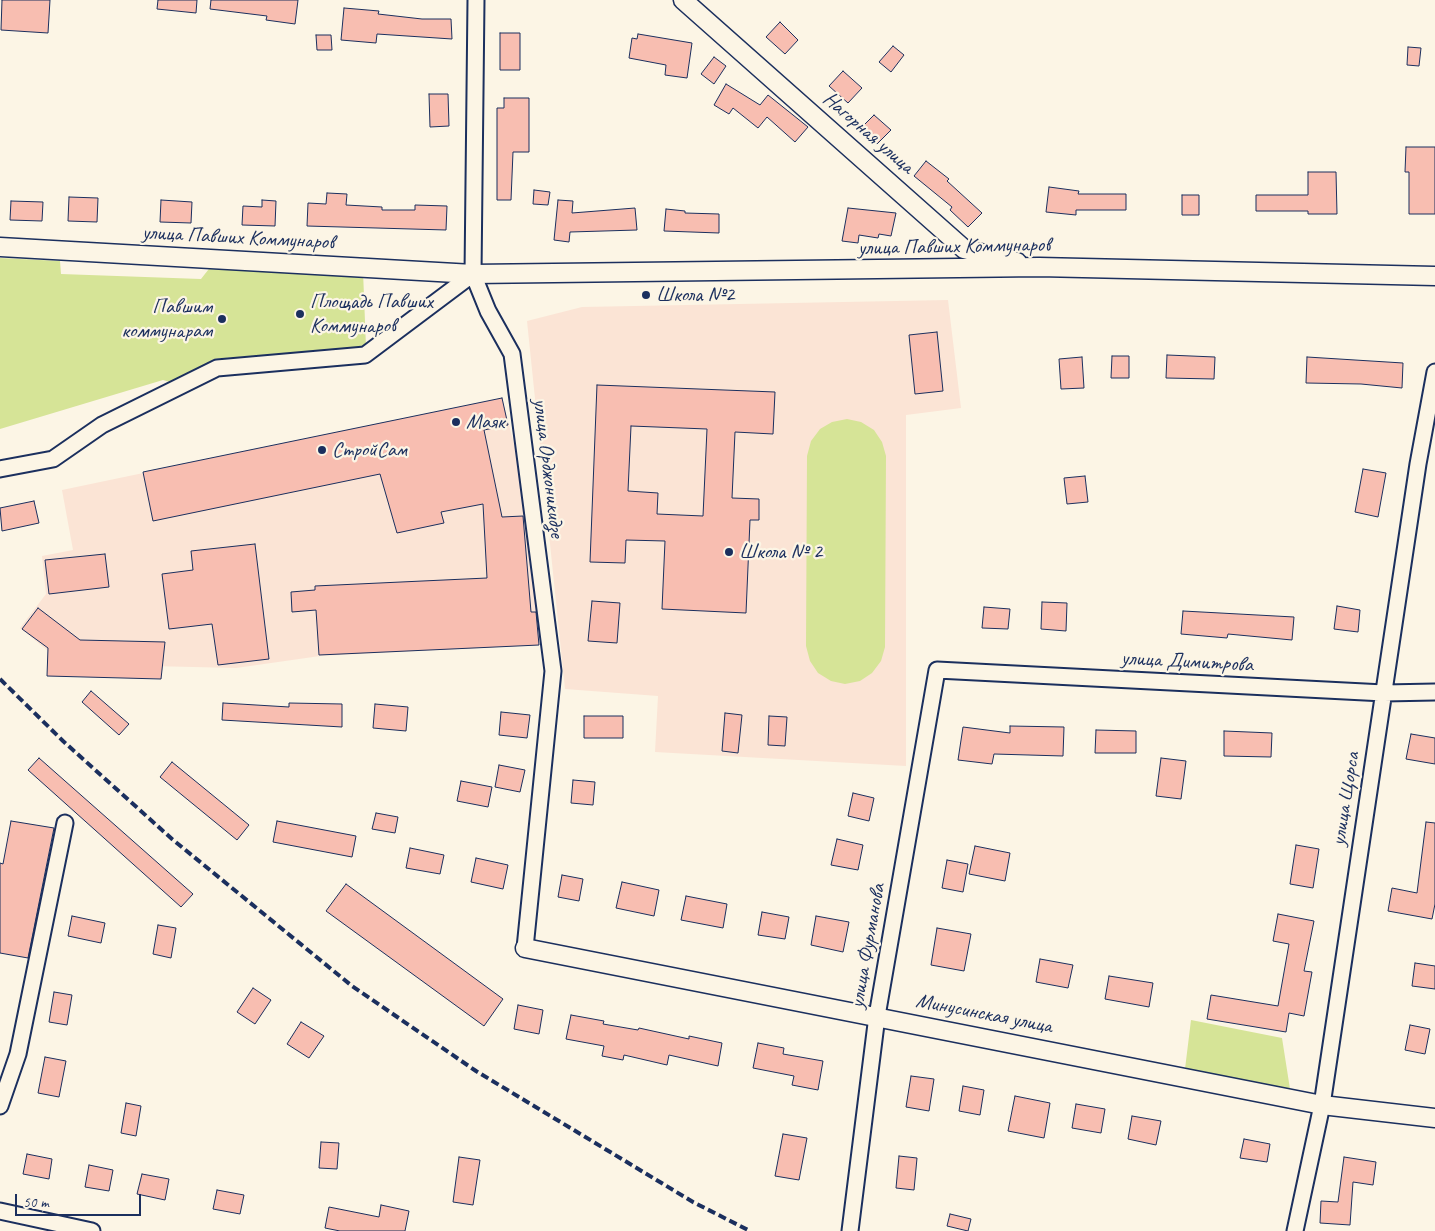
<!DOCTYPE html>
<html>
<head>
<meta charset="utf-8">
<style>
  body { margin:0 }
  #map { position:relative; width:1435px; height:1231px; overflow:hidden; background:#fcf5e5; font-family:Caveat,sans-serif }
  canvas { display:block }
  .scale { position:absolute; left:15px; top:1194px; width:126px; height:22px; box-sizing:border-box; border:2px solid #1b2f5e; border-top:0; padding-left:6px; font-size:15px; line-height:18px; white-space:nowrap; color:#1b2f5e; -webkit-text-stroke:4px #fcf5e5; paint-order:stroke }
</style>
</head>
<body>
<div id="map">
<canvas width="1435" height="1231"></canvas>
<div class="scale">50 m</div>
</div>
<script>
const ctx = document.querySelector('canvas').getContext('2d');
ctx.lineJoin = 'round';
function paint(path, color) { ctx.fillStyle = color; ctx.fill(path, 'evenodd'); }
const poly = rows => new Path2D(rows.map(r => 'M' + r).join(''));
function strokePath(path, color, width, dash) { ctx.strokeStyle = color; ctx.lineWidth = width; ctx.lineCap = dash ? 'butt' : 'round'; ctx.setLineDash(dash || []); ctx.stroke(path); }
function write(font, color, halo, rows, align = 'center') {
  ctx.font = font + ' Caveat,sans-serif'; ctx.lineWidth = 4.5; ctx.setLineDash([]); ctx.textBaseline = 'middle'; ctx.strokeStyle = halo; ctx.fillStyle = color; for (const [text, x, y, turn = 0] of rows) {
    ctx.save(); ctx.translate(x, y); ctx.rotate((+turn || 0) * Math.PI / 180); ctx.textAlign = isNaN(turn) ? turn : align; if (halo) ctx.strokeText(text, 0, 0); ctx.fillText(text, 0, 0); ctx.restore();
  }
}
const built = poly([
  [948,300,961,408,906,415,906,766,655,752,658,696,565,689,527,321,582,307],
  [502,398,527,494,535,561,539,645,320,656,236,668,64,664,20,628,46,594,42,556,73,550,62,490]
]);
const green = poly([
  [0,258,60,261,61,274,201,279,212,265,363,271,366,347,213,359,205,369,180,385,163,380,0,429],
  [847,419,861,422,874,430,882,442,886,456,885,647,881,661,872,673,860,681,845,684,831,681,818,673,810,661,806,646,807,456,811,441,820,429,832,422],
  [1191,1020,1282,1038,1290,1089,1185,1069]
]);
const building = poly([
  [2,0,50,0,48,33,1,30,2,0],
  [158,0,197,0,196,13,157,9,158,0],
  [211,0,298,0,295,24,266,20,267,16,210,9,211,0],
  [344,8,379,11,378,14,422,19,451,19,452,39,377,34,376,43,341,40,344,8],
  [780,22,798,40,785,54,766,37,780,22],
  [500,33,520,33,520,70,500,70,500,33],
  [638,34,692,43,687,78,665,75,666,65,629,58,632,38,637,39,638,34],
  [316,35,331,35,332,50,317,50,316,35],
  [893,46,904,55,891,72,879,62,893,46],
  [1408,47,1421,48,1419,66,1407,65,1408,47],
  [714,57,726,66,714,84,701,74,714,57],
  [843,71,862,88,848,103,829,86,843,71],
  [726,84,760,105,768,95,808,127,795,142,767,117,758,128,733,108,729,114,714,105,726,84],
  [429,94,448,94,449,126,430,127,429,94],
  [504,98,529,98,529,152,513,152,511,200,497,200,497,108,504,108,504,98],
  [874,115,891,130,877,144,860,129,874,115],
  [1406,147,1435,147,1435,214,1409,214,1409,172,1405,172,1406,147],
  [926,161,949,179,947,181,982,213,968,227,950,210,952,207,914,176,926,161],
  [1308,172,1336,172,1337,214,1308,214,1308,211,1256,211,1256,195,1308,195,1308,172],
  [1049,187,1079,191,1078,194,1126,194,1126,210,1076,210,1076,215,1046,212,1049,187],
  [534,190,550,192,548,205,533,204,534,190],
  [327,193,347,194,346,205,382,207,382,210,415,210,415,205,447,206,446,230,307,226,308,203,326,204,327,193],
  [1182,195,1199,195,1199,215,1182,215,1182,195],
  [69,197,98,198,97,222,68,221,69,197],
  [161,200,192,202,191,223,160,222,161,200],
  [262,200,276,201,275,226,242,225,243,206,262,207,262,200],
  [558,200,573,201,572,213,635,208,637,230,570,232,569,242,554,240,558,200],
  [11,201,43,202,42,221,10,220,11,201],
  [848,208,896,213,891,236,879,234,878,238,859,235,858,243,842,241,848,208],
  [666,209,685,211,685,213,719,214,719,233,664,231,666,209],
  [937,332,943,391,915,394,909,335,937,332],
  [1167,355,1215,357,1214,379,1166,378,1167,355],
  [1112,356,1129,356,1129,378,1111,378,1112,356],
  [1082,357,1084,388,1061,389,1059,359,1082,357],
  [1307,357,1403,363,1402,388,1361,384,1306,383,1307,357],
  [597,385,775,392,773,434,735,432,732,498,759,499,759,520,750,520,746,613,662,609,665,541,626,540,625,563,590,562,597,385],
  [631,426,707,429,703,516,657,514,658,493,628,491,631,426],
  [502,398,508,425,484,430,502,517,523,516,531,612,536,612,539,645,319,655,316,610,292,612,291,592,315,590,315,586,487,578,483,504,441,512,444,523,397,533,380,474,153,521,143,472,502,398],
  [1363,469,1386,473,1378,517,1355,512,1363,469],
  [1085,476,1088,502,1067,504,1064,478,1085,476],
  [34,501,39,523,2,531,0,508,34,501],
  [255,544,269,659,218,665,212,624,169,629,162,574,193,570,191,551,255,544],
  [105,554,109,587,49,594,45,560,105,554],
  [592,601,620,603,617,643,588,641,592,601],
  [1042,602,1067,603,1066,631,1041,629,1042,602],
  [1337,606,1360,610,1358,632,1334,629,1337,606],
  [984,607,1010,609,1008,629,982,628,984,607],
  [38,608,80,640,165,642,161,679,47,676,48,648,22,629,38,608],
  [1183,611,1294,617,1292,640,1228,634,1227,638,1181,634,1183,611],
  [91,691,129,724,119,735,82,702,91,691],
  [223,703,289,707,289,703,342,704,342,727,222,720,223,703],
  [375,704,408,707,406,731,373,728,375,704],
  [501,712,530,715,527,738,499,735,501,712],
  [725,713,742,715,738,753,722,751,725,713],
  [584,716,623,716,623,738,584,738,584,716],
  [769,716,787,717,785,746,768,745,769,716],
  [1010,726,1064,727,1063,756,994,754,992,764,958,760,963,727,1010,733,1010,726],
  [1096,730,1136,731,1136,753,1095,753,1096,730],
  [1224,731,1272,733,1271,757,1224,756,1224,731],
  [1411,734,1435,738,1435,764,1406,759,1411,734],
  [39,758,193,894,181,907,28,770,39,758],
  [1161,758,1186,761,1181,799,1156,796,1161,758],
  [172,762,249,825,237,840,160,777,172,762],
  [499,765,525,770,520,792,495,787,499,765],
  [573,780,595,782,593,805,571,803,573,780],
  [461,781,492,787,488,807,457,801,461,781],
  [853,793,874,798,869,821,848,816,853,793],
  [376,813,398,817,395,833,372,829,376,813],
  [11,821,54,828,28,958,0,953,0,863,3,864,11,821],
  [277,821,356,836,352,857,273,842,277,821],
  [1426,822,1435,823,1435,904,1432,919,1388,911,1392,888,1417,893,1426,822],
  [837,839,863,845,858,870,831,865,837,839],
  [1296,845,1319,849,1313,888,1290,884,1296,845],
  [975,846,1010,853,1005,881,969,874,975,846],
  [410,848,444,855,440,874,406,868,410,848],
  [476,858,508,865,503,889,471,882,476,858],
  [947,860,968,864,963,892,942,888,947,860],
  [562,875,583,879,579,901,558,897,562,875],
  [622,882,659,890,654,916,616,908,622,882],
  [346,884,503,999,484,1026,326,911,346,884],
  [686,896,727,904,723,928,681,920,686,896],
  [762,912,789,917,785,939,758,935,762,912],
  [1278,914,1314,921,1304,971,1312,972,1304,1016,1289,1013,1286,1032,1207,1019,1211,995,1278,1006,1289,944,1273,941,1278,914],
  [72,916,105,923,101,943,68,936,72,916],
  [816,916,849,922,843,952,811,945,816,916],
  [158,925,176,928,171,958,153,954,158,925],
  [937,928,971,934,964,971,931,965,937,928],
  [1040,959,1073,965,1068,988,1036,982,1040,959],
  [1415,963,1435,966,1435,989,1412,986,1415,963],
  [1109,976,1153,983,1149,1007,1105,999,1109,976],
  [253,988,271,1000,255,1024,237,1012,253,988],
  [54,992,72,995,67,1025,49,1022,54,992],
  [518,1005,543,1010,539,1034,514,1029,518,1005],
  [571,1015,604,1021,603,1024,638,1030,639,1028,689,1039,689,1036,722,1043,718,1066,669,1055,667,1065,624,1055,623,1060,602,1056,604,1046,566,1039,571,1015],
  [301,1022,324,1036,309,1058,287,1044,301,1022],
  [1410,1025,1430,1029,1425,1054,1405,1050,1410,1025],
  [758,1043,784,1048,783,1054,823,1061,818,1090,792,1085,794,1076,753,1068,758,1043],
  [45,1057,66,1061,59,1097,38,1093,45,1057],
  [911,1076,934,1079,929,1111,906,1107,911,1076],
  [963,1086,984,1090,980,1115,959,1111,963,1086],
  [1015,1096,1050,1103,1044,1138,1008,1131,1015,1096],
  [126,1103,141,1106,136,1136,121,1133,126,1103],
  [1076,1104,1105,1109,1101,1133,1072,1128,1076,1104],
  [1132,1116,1161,1121,1156,1145,1128,1139,1132,1116],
  [783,1134,807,1138,799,1180,775,1176,783,1134],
  [1244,1139,1270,1144,1267,1162,1240,1158,1244,1139],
  [321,1142,339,1143,337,1169,319,1168,321,1142],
  [27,1154,52,1159,49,1179,23,1174,27,1154],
  [899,1156,917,1158,914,1190,896,1188,899,1156],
  [459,1157,480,1160,473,1205,453,1202,459,1157],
  [1344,1157,1376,1162,1373,1185,1353,1182,1350,1225,1320,1223,1321,1201,1338,1202,1344,1157],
  [89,1165,113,1170,109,1191,85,1187,89,1165],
  [142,1174,169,1179,165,1200,137,1194,142,1174],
  [217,1190,244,1195,240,1214,213,1209,217,1190],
  [381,1205,409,1211,405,1231,340,1231,325,1228,329,1207,379,1217,381,1205],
  [950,1214,971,1219,968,1231,947,1226,950,1214]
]);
const minor = poly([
  [476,0,473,274,488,311,512,354,553,671,525,948],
  [0,469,53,459,102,425,217,368,365,355,473,274],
  [0,1106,18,1054,65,823],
  [0,1211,92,1231],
  [850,1231,877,1016,937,670,1384,693,1435,692],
  [1295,1231,1322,1105,1418,464,1435,372]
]);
const tertiary = poly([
  [683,0,964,249,1017,262],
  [0,247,473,274,1039,267,1435,276],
  [525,948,1322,1105,1435,1118]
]);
const rail = poly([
  [0,679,63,741,172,839,352,986,476,1071,693,1202,750,1231]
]);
const markers = [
  [646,295,5,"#1b2f5e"],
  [300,314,5,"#1b2f5e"],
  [222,319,5,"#1b2f5e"],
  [456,422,5,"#1b2f5e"],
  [322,450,5,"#1b2f5e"],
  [729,552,5,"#1b2f5e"]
];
const streetNames = [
  ["Нагорная улица",868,133,41],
  ["улица Павших Коммунаров",238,238,3],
  ["улица Павших Коммунаров",954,247,-1],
  ["улица Орджоникидзе",548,468,83],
  ["улица Димитрова",1187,662,3],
  ["улица Щорса",1346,799,-81],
  ["улица Фурманова",868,946,-80],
  ["Минусинская улица",984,1014,11]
];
const poiNames = [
  ["Школа №2",656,295],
  ["Площадь Павших",310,302],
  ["Коммунаров",310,326],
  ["Павшим",212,307,"right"],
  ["коммунарам",212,331,"right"],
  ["Маяк",466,422],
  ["СтройСам",332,450],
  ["Школа № 2",739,552]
];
paint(built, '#fbe4d5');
paint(green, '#d6e497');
paint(building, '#f8beb1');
strokePath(building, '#1b2f5e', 1);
strokePath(minor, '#1b2f5e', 19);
strokePath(tertiary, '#1b2f5e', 21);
strokePath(minor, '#fcf5e5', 15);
strokePath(tertiary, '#fcf5e5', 18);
strokePath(rail, '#1b2f5e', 4, [8, 4]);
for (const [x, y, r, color] of markers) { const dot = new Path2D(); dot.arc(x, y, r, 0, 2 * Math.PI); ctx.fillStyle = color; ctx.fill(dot); strokePath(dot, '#fcf5e5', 2); }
write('21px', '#1b2f5e', '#fcf5e5', streetNames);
write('21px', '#1b2f5e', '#fcf5e5', poiNames, 'left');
</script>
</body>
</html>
